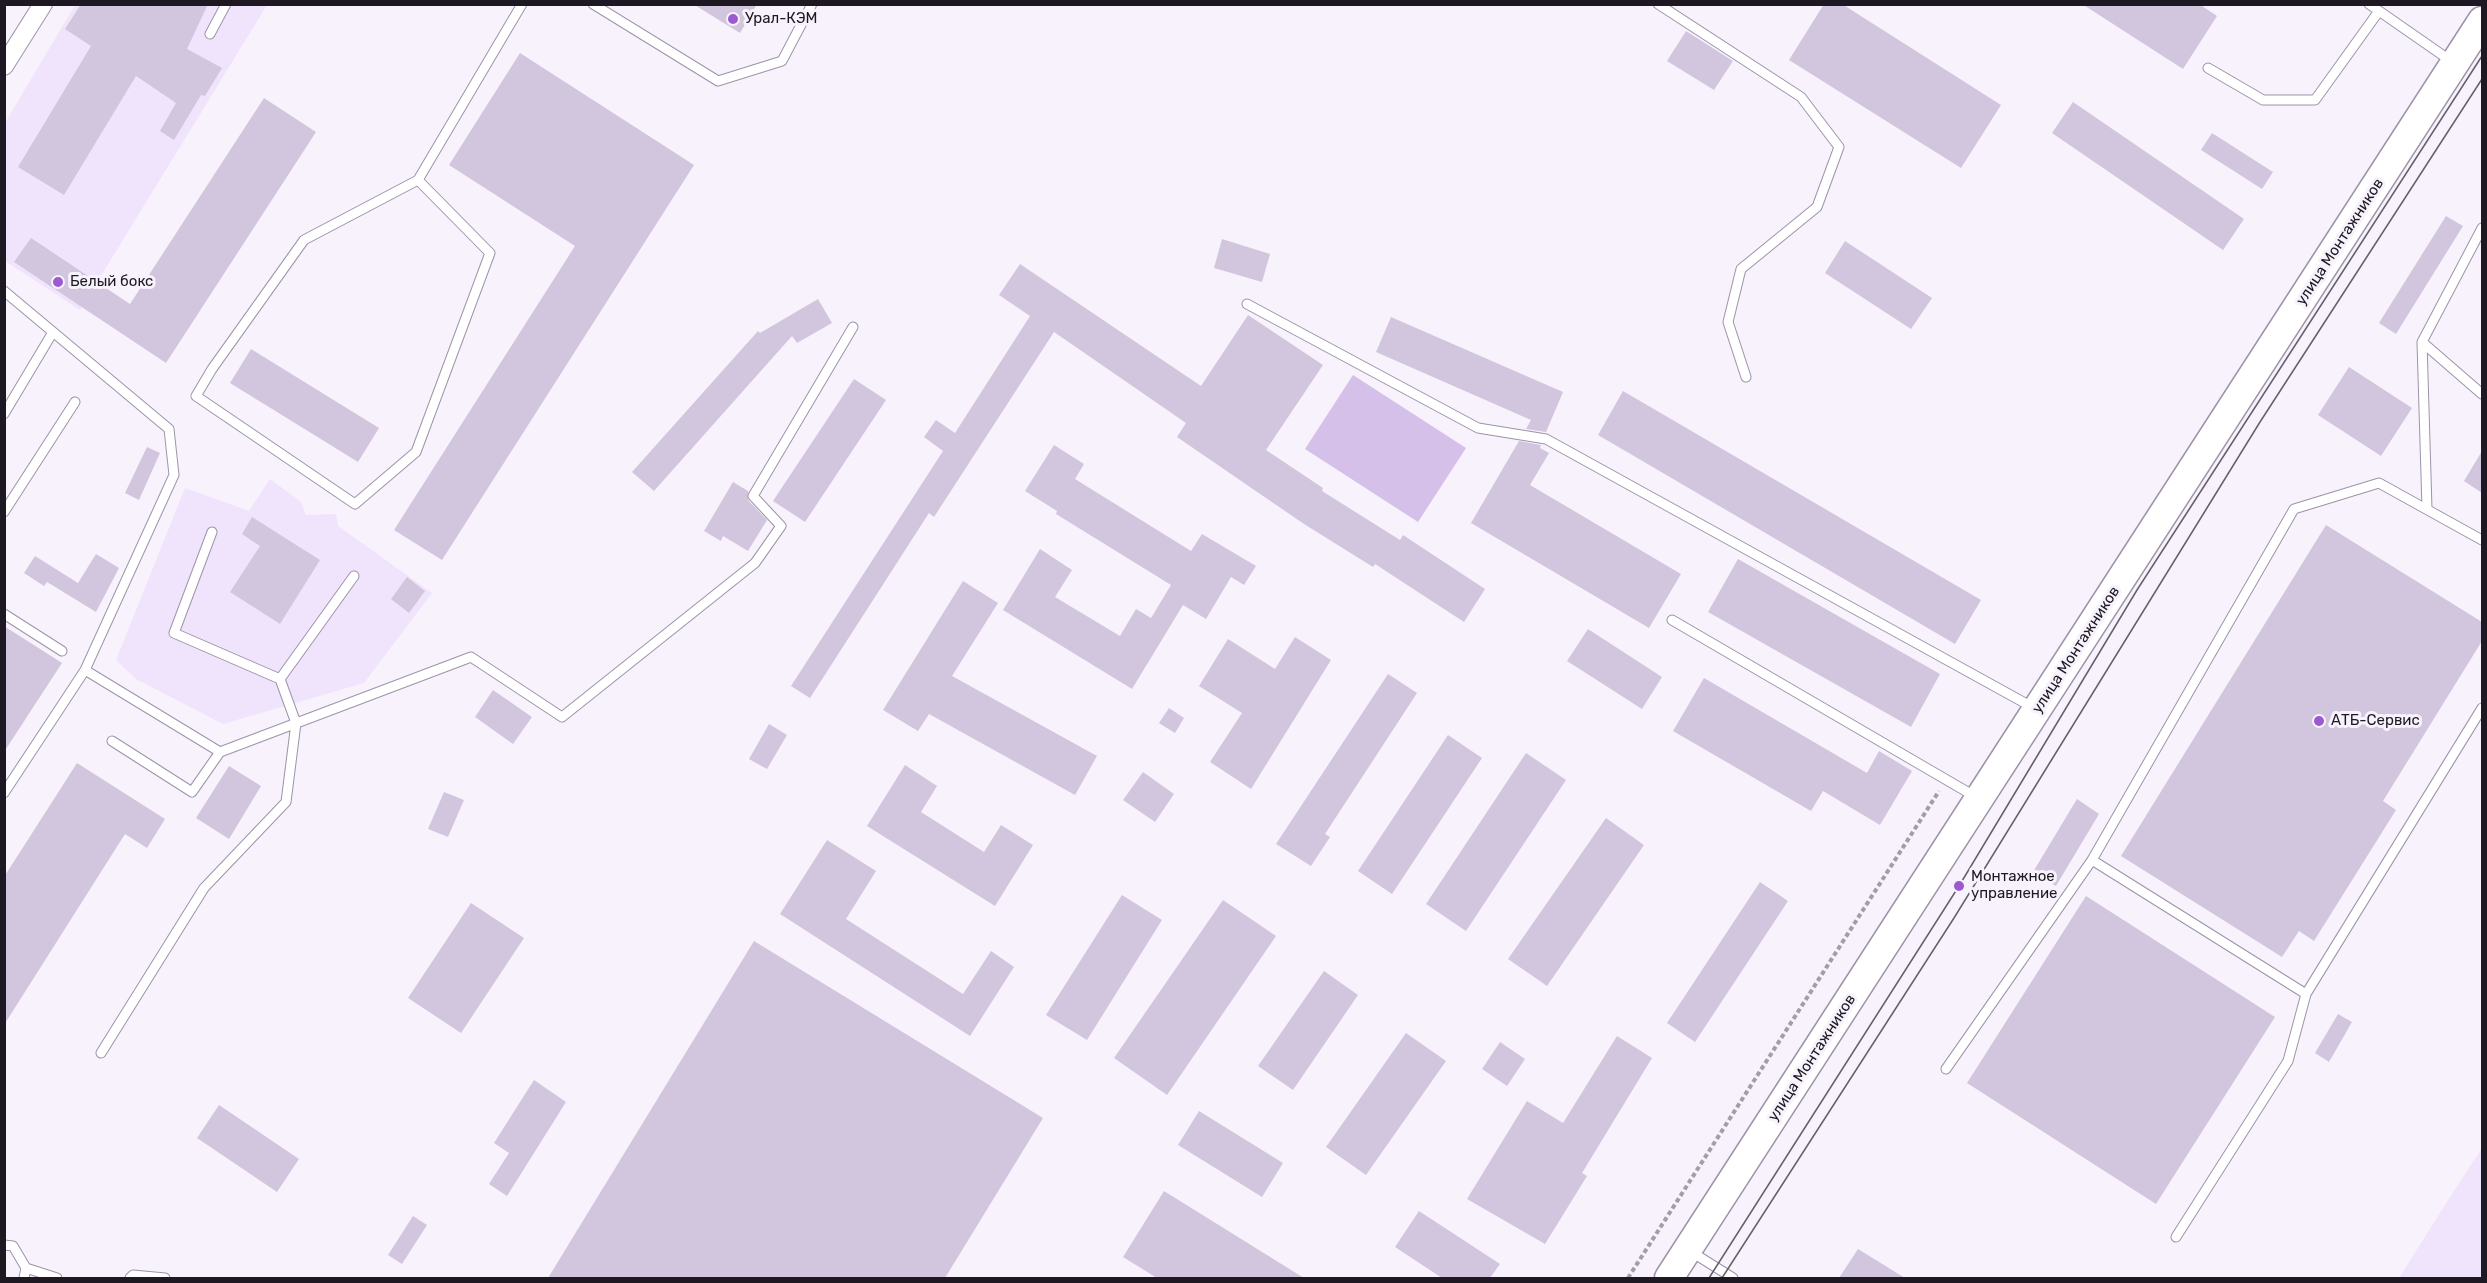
<!DOCTYPE html>
<html>
<head>
<meta charset="utf-8">
<style>
  body { margin:0 }
  #map { position:relative; width:2487px; height:1283px; overflow:hidden; background:#f7f2fc; font-family:Rubik,sans-serif }
  canvas { display:block }
  .frame { position:absolute; inset:0; border:6px solid #1d1821; pointer-events:none }
</style>
</head>
<body>
<div id="map">
<canvas width="2487" height="1283"></canvas>
<div class="frame"></div>
</div>
<script>
const ctx = document.querySelector('canvas').getContext('2d');
ctx.lineJoin = 'round';
function paint(path, color) { ctx.fillStyle = color; ctx.fill(path, 'evenodd'); }
const poly = rows => new Path2D(rows.map(r => 'M' + r).join(''));
function strokePath(path, color, width, dash) { ctx.strokeStyle = color; ctx.lineWidth = width; ctx.lineCap = dash ? 'butt' : 'round'; ctx.setLineDash(dash || []); ctx.stroke(path); }
function write(font, color, halo, rows, align = 'center') {
  ctx.font = font + ' Rubik,sans-serif'; ctx.lineWidth = 6; ctx.setLineDash([]); ctx.textBaseline = 'middle'; ctx.strokeStyle = halo; ctx.fillStyle = color; for (const [text, x, y, turn = 0] of rows) {
    ctx.save(); ctx.translate(x, y); ctx.rotate((+turn || 0) * Math.PI / 180); ctx.textAlign = isNaN(turn) ? turn : align; if (halo) ctx.strokeText(text, 0, 0); ctx.fillText(text, 0, 0); ctx.restore();
  }
}
const built = poly([
  [75,5,267,5,80,310,5,261,5,123],
  [270,479,301,502,306,515,336,514,338,526,432,593,364,683,223,724,136,679,116,660,185,488,249,511],
  [2482,1148,2482,1278,2399,1278,2450,1197]
]);
const green = poly([
  [1353,375,1466,448,1418,522,1305,449]
]);
const building = poly([
  [81,4,208,4,187,49,222,68,205,96,201,95,174,140,160,131,176,103,136,76,64,195,18,167,91,46,65,29],
  [693,4,757,4,740,33],
  [1824,4,1842,4,2001,105,1961,168,1789,60],
  [2082,4,2199,4,2217,16,2183,69],
  [1686,31,1733,61,1714,90,1667,61],
  [520,53,694,165,442,560,394,530,575,246,449,165],
  [264,98,316,132,166,363,14,262,31,238,130,304],
  [2073,102,2244,219,2223,250,2052,133],
  [2212,133,2273,172,2262,189,2201,150],
  [2446,216,2463,226,2396,334,2379,323],
  [1222,239,1270,254,1262,282,1214,268],
  [1845,241,1932,298,1911,329,1825,273],
  [1020,264,1201,386,1248,315,1323,365,1266,450,1323,488,1322,491,1400,540,1403,535,1485,589,1464,622,1375,564,1373,567,1304,524,1177,437,1186,423,1054,332,934,517,929,513,810,698,791,686,943,451,924,437,936,420,955,433,1030,316,999,295],
  [818,299,832,323,797,343,792,336,654,491,632,472,758,331,760,333],
  [1391,317,1563,392,1546,432,1526,429,1531,420,1376,352],
  [251,349,379,428,358,462,230,383],
  [2349,367,2412,408,2381,456,2318,415],
  [854,379,886,400,805,522,773,501],
  [1623,391,1981,600,1955,644,1598,435],
  [1519,441,1541,445,1540,448,1549,453,1530,485,1681,574,1649,628,1471,523],
  [1054,445,1084,464,1075,479,1191,551,1202,534,1256,566,1244,585,1231,577,1206,619,1183,605,1132,689,1003,610,1040,549,1072,570,1055,597,1120,636,1136,609,1151,618,1171,585,1056,514,1057,511,1025,491],
  [147,447,160,453,139,500,125,493],
  [2482,451,2482,493,2464,481],
  [733,482,748,491,748,500,767,520,748,551,723,536,721,541,704,531],
  [252,517,320,560,280,624,230,592,260,546,242,534],
  [2326,525,2482,622,2482,641,2383,801,2396,810,2314,941,2299,931,2282,957,2121,856],
  [96,554,119,568,96,612,47,582,44,586,24,573,35,556,78,583],
  [1738,559,1940,674,1911,727,1708,612],
  [407,577,425,591,409,613,391,599],
  [963,581,998,603,952,676,1097,756,1075,795,929,714,918,731,883,710],
  [4,626,62,663,4,752],
  [1588,629,1662,677,1642,709,1567,661],
  [1295,637,1331,660,1251,789,1210,762,1242,713,1199,686,1228,639,1275,669],
  [1388,674,1417,693,1325,834,1330,837,1311,866,1276,844],
  [1704,678,1867,773,1879,751,1912,771,1880,825,1823,791,1811,811,1673,731],
  [493,690,532,717,513,744,475,717],
  [1169,708,1184,718,1175,733,1159,723],
  [769,724,787,735,767,769,749,759],
  [1448,735,1482,758,1392,894,1358,871],
  [1526,753,1566,780,1466,931,1426,904],
  [77,763,165,819,147,848,125,834,4,1025,4,877],
  [905,765,937,786,921,812,984,852,1001,825,1033,845,995,906,867,826],
  [229,766,261,786,229,839,196,818],
  [1143,772,1174,794,1155,822,1123,800],
  [444,792,464,800,448,837,428,829],
  [2077,799,2099,814,2056,886,2033,872],
  [1606,818,1644,845,1547,986,1508,959],
  [827,840,876,871,846,919,963,994,991,951,1014,967,970,1036,780,914],
  [1760,882,1788,901,1695,1042,1667,1023],
  [1122,895,1162,920,1087,1040,1046,1015],
  [2086,896,2275,1017,2156,1204,1967,1083],
  [1223,900,1276,936,1167,1095,1114,1058],
  [471,903,524,938,461,1033,408,998],
  [754,941,1043,1118,945,1278,548,1278],
  [1324,971,1358,995,1293,1090,1258,1066],
  [2338,1014,2352,1022,2329,1062,2315,1053],
  [1406,1033,1446,1061,1366,1175,1326,1147],
  [1617,1036,1652,1058,1582,1173,1587,1176,1545,1244,1467,1199,1527,1101,1563,1123],
  [1500,1042,1525,1059,1507,1086,1482,1069],
  [534,1080,566,1102,507,1196,489,1184,509,1153,494,1143],
  [219,1105,299,1159,277,1192,197,1138],
  [1199,1111,1283,1163,1262,1197,1178,1145],
  [1164,1191,1304,1278,1157,1278,1123,1257],
  [1419,1211,1500,1264,1490,1278,1442,1278,1395,1247],
  [413,1216,427,1225,402,1264,388,1255],
  [1858,1249,1905,1278,1839,1278]
]);
const path = poly([
  [1628,1278,1939,791]
]);
const service = poly([
  [593,4,718,81,782,61,812,4],
  [1658,4,1801,97,1839,147,1817,207,1741,269,1728,322,1746,377],
  [2369,4,2451,61],
  [210,34,226,4],
  [2208,68,2263,100,2315,100,2379,11],
  [418,180,490,253,416,452,355,504,196,396,212,369,304,240,418,180,522,4],
  [4,291,169,429,174,475,85,670,4,793],
  [1247,304,1478,428,1546,439,2034,708],
  [2422,342,2482,394],
  [4,414,53,332],
  [2427,509,2422,342,2482,228],
  [4,512,75,402],
  [212,532,174,633,280,679,354,576],
  [2482,540,2379,483,2294,509,2092,860,2306,994,2482,708],
  [4,614,62,651],
  [1672,620,1976,797],
  [85,670,220,752,471,657,562,717,755,563,781,526,753,496,853,327],
  [112,741,192,792,220,752],
  [101,1053,204,888,286,802,296,723,280,679],
  [1946,1069,2092,860],
  [2176,1237,2288,1061,2306,994],
  [4,1245,13,1246,26,1268,24,1278],
  [1690,1251,1733,1278],
  [26,1268,57,1278],
  [130,1278,133,1275,165,1278]
]);
const minor = poly([
  [4,66,43,4]
]);
const primary = poly([
  [1669,1278,2482,21]
]);
const tram = poly([
  [1709,1278,1959,886,2137,590,2482,56],
  [1722,1278,1954,918,2260,422,2482,79]
]);
const markers = [
  [733,19,6,"#9d5ad0"],
  [58,282,6,"#9d5ad0"],
  [2319,721,6,"#9d5ad0"],
  [1959,886,6,"#9d5ad0"]
];
const poiNames = [
  ["Урал-КЭМ",745,19],
  ["Белый бокс",70,282],
  ["АТБ-Сервис",2331,721],
  ["Монтажное",1971,877],
  ["управление",1971,894]
];
const streetNames = [
  ["улица Монтажников",2340,242,-57],
  ["улица Монтажников",2076,650,-57],
  ["улица Монтажников",1812,1058,-57]
];
paint(built, '#f0e4fd');
paint(green, '#d5c0e9');
paint(building, '#d2c6de');
strokePath(service, '#9e93a9', 11);
strokePath(minor, '#9e93a9', 20);
strokePath(primary, '#9e93a9', 31);
strokePath(path, '#a29da7', 4, [4.5, 3]);
strokePath(service, '#fff', 9);
strokePath(minor, '#fff', 18);
strokePath(primary, '#fff', 28);
strokePath(tram, '#645f69', 1.5);
for (const [x, y, r, color] of markers) { const dot = new Path2D(); dot.arc(x, y, r, 0, 2 * Math.PI); ctx.fillStyle = color; ctx.fill(dot); strokePath(dot, '#f7f2fc', 2); }
write('15px', '#1d1821', '#f7f2fc', poiNames, 'left');
write('15px', '#1d1821', '#f7f2fc', streetNames);
</script>
</body>
</html>
